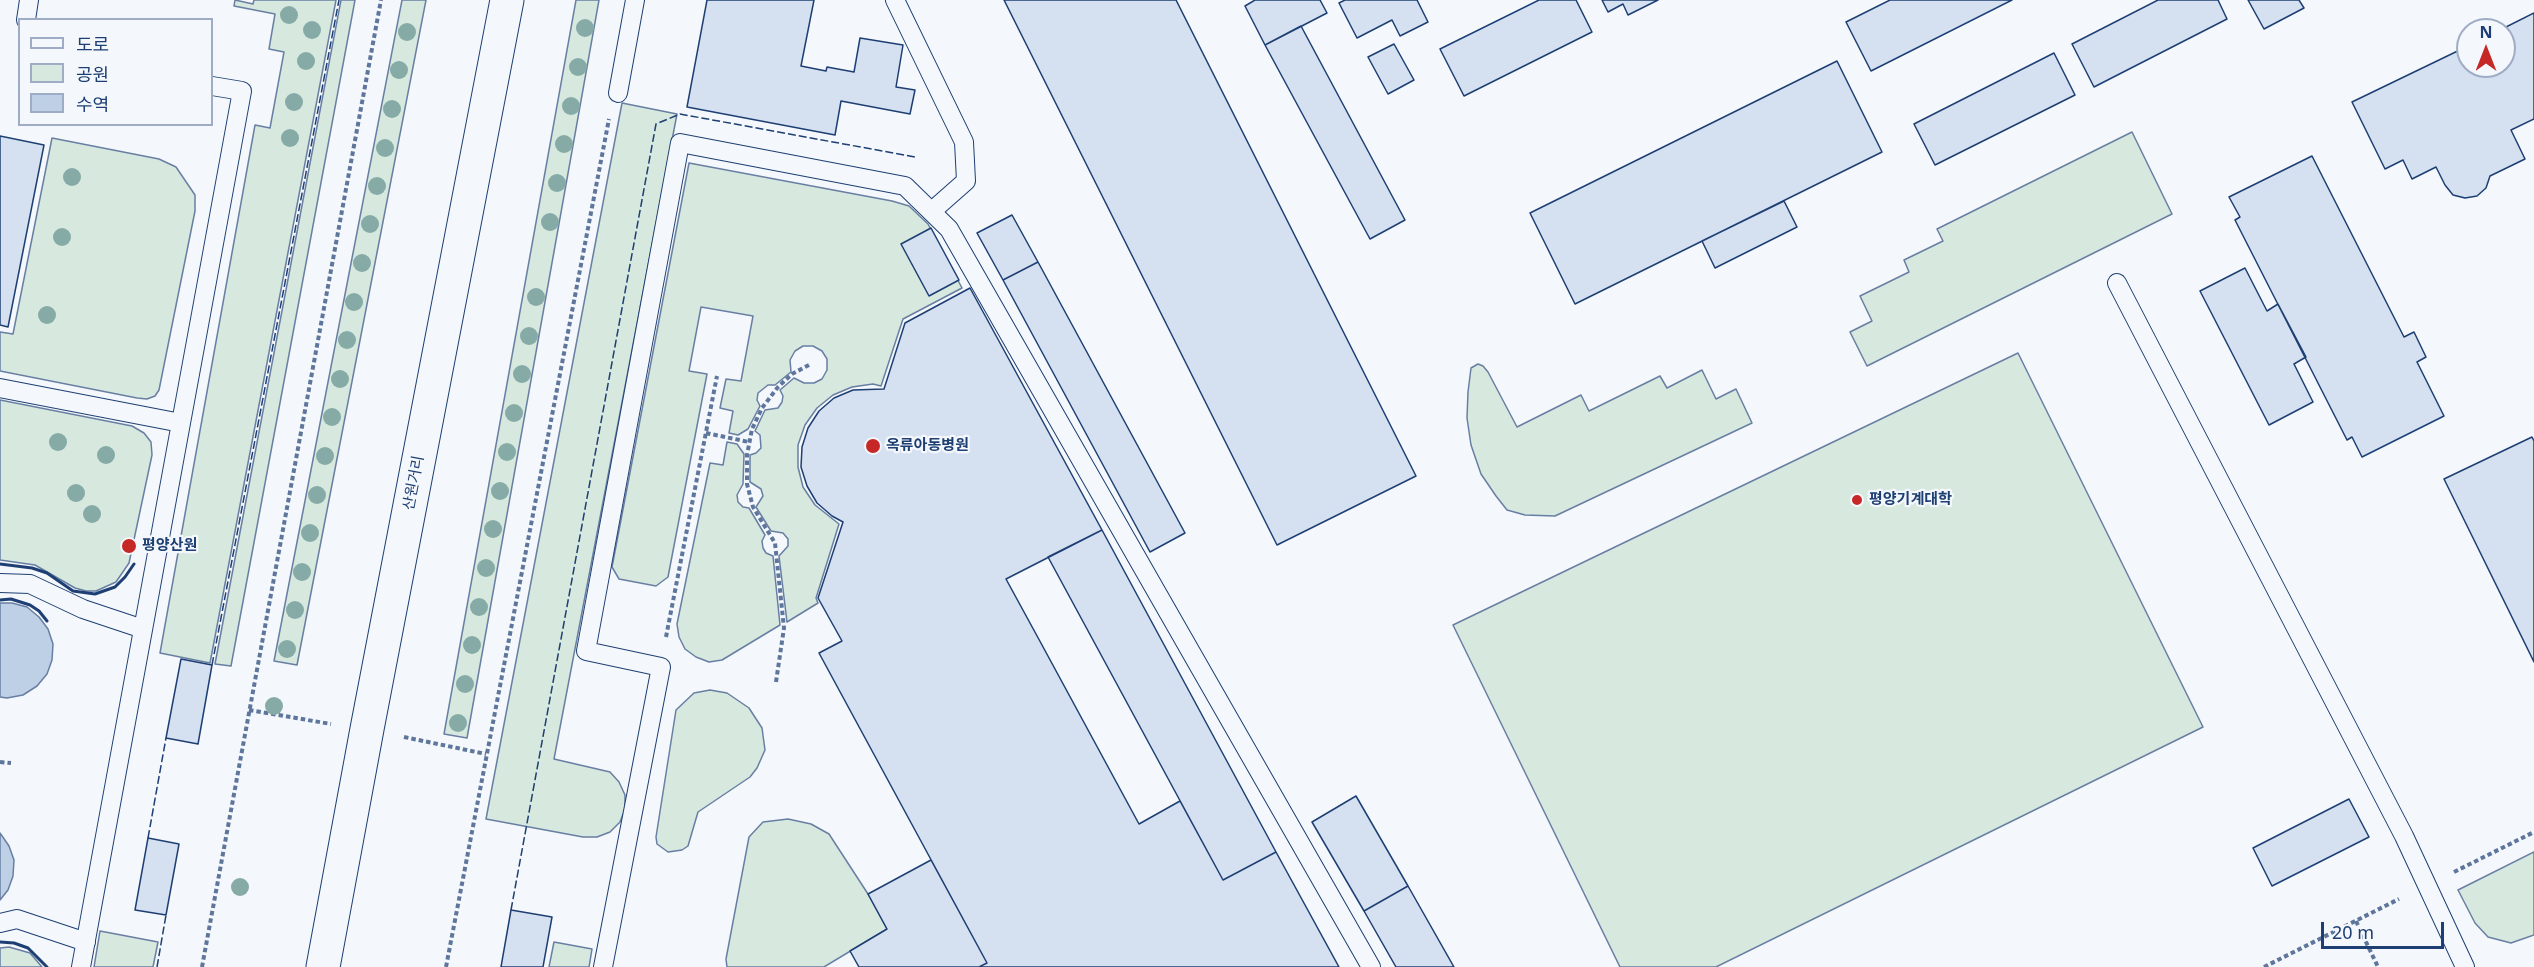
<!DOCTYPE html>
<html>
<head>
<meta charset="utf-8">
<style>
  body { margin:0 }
  #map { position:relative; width:2534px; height:967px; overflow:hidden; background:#f4f7fb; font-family:"Noto Sans","Noto Sans KR",sans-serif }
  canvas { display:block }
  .legend { position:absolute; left:18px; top:18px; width:195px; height:108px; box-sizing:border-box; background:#f4f7fb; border:2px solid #9eadc5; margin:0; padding:8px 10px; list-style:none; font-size:18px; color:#1d3f73 }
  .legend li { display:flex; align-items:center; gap:12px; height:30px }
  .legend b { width:30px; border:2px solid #9eadc5 }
  .north { position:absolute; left:2456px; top:18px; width:60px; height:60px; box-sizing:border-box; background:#f4f7fb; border:2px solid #9eadc5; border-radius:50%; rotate:0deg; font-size:16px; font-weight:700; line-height:24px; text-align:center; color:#1d3f73 }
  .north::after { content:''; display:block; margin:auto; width:21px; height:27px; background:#c62828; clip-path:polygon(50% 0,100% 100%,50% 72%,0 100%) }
  .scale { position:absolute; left:2321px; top:922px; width:123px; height:27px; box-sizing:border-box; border:3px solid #1d3f73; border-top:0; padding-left:8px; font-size:18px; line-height:21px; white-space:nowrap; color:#1d3f73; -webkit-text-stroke:4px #f4f7fb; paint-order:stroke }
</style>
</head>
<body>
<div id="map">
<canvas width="2534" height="967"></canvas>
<ul class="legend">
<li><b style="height:8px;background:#f4f7fb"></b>도로</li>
<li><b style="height:16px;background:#d7e8df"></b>공원</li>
<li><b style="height:16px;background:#bed0e5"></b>수역</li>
</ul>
<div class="north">N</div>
<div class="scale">20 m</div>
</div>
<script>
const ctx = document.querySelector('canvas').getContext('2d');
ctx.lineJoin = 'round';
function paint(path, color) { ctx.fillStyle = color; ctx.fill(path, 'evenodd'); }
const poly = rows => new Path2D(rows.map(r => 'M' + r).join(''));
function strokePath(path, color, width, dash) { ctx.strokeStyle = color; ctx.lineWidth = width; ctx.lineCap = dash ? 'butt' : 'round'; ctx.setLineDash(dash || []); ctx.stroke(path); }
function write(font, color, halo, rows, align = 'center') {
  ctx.font = font + ' "Noto Sans","Noto Sans KR",sans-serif'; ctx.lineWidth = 4.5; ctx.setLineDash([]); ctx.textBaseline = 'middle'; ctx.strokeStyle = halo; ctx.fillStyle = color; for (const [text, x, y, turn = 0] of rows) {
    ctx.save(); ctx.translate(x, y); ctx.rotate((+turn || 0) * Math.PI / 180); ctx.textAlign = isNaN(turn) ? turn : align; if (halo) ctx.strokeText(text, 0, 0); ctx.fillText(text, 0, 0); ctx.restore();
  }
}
const green = poly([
  [235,0,253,4,254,0,336,0,210,663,160,653,255,125,270,128,284,52,269,49,275,14,234,6,235,0],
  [341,0,355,0,231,666,215,664,341,0],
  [402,0,426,0,297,665,274,661,402,0],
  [576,0,599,0,467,738,444,734,576,0],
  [622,103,677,114,554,759,610,772,619,782,625,795,625,809,620,822,610,832,597,837,583,837,486,819,622,103],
  [2132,132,2172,214,1867,366,1850,332,1872,321,1860,296,1909,272,1904,260,1943,241,1937,229,2132,132],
  [52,138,159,159,176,167,195,195,195,211,159,390,155,396,147,399,137,398,0,371,0,332,13,334,52,138],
  [689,163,892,201,909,206,928,224,962,288,903,319,881,386,873,384,852,387,833,395,817,408,805,425,798,445,798,467,803,487,815,505,839,524,816,598,818,603,787,622,779,556,788,546,788,539,783,533,771,531,756,507,763,496,761,489,750,482,750,455,756,453,761,448,760,435,755,431,765,410,778,408,782,402,783,396,780,390,794,378,804,383,814,383,822,379,827,370,827,359,822,351,813,346,803,346,795,351,790,360,791,372,775,385,768,385,758,393,757,400,760,406,748,429,738,435,729,433,733,411,720,408,726,379,741,381,753,316,701,307,689,371,707,374,668,577,656,586,619,579,612,567,689,163],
  [2018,353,2203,727,1716,967,1620,967,1453,625,2018,353],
  [1478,364,1483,366,1488,372,1517,427,1581,395,1589,411,1660,376,1667,388,1702,370,1716,399,1736,389,1752,423,1555,516,1525,515,1507,510,1496,496,1481,474,1471,445,1467,418,1468,392,1471,368,1478,364],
  [0,400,132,426,144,433,151,442,152,455,129,563,116,582,96,591,86,591,75,588,35,565,0,560,0,400],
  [727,442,737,444,744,454,743,484,737,495,738,502,743,507,749,508,765,535,762,541,763,548,766,553,773,556,780,625,722,660,709,662,696,657,685,649,679,637,677,624,710,463,723,465,727,442],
  [710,690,727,693,749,708,762,728,765,750,757,768,750,777,698,812,688,846,682,850,668,852,657,844,656,837,676,710,694,693,710,690],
  [788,819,811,824,829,834,868,894,887,929,824,967,727,967,726,959,749,837,763,822,788,819],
  [2534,852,2534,935,2511,943,2488,937,2475,923,2458,890,2534,852],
  [100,931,158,942,153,967,94,967,100,931],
  [554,942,592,949,589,967,549,967,554,942],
  [9,947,30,953,42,967,0,967,0,948,9,947]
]);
const water = poly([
  [0,603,12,603,27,607,39,617,48,629,53,644,52,660,47,674,37,686,23,695,7,698,0,697,0,603],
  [0,833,9,846,14,860,13,876,8,890,0,900,0,833]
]);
const building = poly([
  [707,0,814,0,801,66,826,71,827,67,854,72,860,38,903,45,896,87,915,90,910,114,841,101,835,135,687,107,707,0],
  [1004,0,1176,0,1416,476,1277,545,1004,0],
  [1255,0,1320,0,1327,13,1265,45,1245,6,1255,0],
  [1345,0,1417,0,1428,22,1400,36,1392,20,1357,38,1339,3,1345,0],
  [1539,0,1576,0,1592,32,1464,96,1440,49,1539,0],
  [1602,0,1658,0,1628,15,1623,4,1608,12,1602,0],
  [1890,0,2012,0,1871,71,1846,22,1890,0],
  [2158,0,2218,0,2227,19,2094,87,2072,44,2158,0],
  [2248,0,2299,0,2304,8,2264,29,2248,0],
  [2534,13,2534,119,2511,130,2525,159,2490,176,2486,188,2477,196,2465,198,2453,195,2445,185,2436,167,2412,179,2403,160,2385,169,2352,102,2468,46,2468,66,2504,66,2504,30,2500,30,2534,13],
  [1301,26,1405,220,1370,239,1265,45,1301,26],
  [1394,44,1414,80,1388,94,1368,57,1394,44],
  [2054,53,2075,95,1935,165,1914,124,2054,53],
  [1837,61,1882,152,1575,304,1530,213,1837,61],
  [0,136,44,145,8,327,0,325,0,136],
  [2312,156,2404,337,2414,332,2426,357,2417,362,2444,416,2362,457,2352,437,2347,440,2235,220,2240,217,2229,197,2312,156],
  [1784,201,1797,227,1715,268,1702,241,1784,201],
  [1012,215,1038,262,1003,280,977,233,1012,215],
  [931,228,959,280,929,296,901,244,931,228],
  [1038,262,1185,533,1150,552,1003,280,1038,262],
  [2245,268,2267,311,2278,304,2306,357,2294,364,2313,402,2269,425,2200,291,2245,268],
  [970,288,1102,530,1006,579,1042,645,1139,824,1180,801,1223,880,1276,852,1339,967,979,967,987,963,819,653,842,641,818,598,843,522,832,516,817,503,807,486,801,467,802,447,808,428,819,411,834,398,853,390,884,389,905,323,970,288],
  [2532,437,2534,441,2534,662,2444,479,2532,437],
  [1102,530,1276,852,1223,880,1048,557,1102,530],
  [181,659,212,665,198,744,166,738,181,659],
  [1356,796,1408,886,1364,911,1312,822,1356,796],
  [2349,799,2369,837,2272,886,2253,848,2349,799],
  [148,838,179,844,166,915,135,910,148,838],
  [931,860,987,963,979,967,859,967,850,951,887,929,868,894,931,860],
  [1408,886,1454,967,1396,967,1364,911,1408,886],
  [511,910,552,917,543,967,501,967,511,910]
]);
const path = poly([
  [706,433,749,442],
  [666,637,717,376],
  [776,682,784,628,775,543,753,507,747,484,747,455,752,429,762,408,778,387,792,374,809,365],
  [249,710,331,724],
  [404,737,486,754],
  [0,762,11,763],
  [2454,872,2534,832],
  [2356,921,2378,967],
  [202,967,381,0],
  [446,967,609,119],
  [2264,967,2399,899]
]);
const lane = poly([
  [895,0,964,142,966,181,932,211],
  [26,20,29,0],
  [618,93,635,0],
  [2117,283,2404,836,2465,967],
  [0,388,181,423],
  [0,583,30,584,83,609,143,629],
  [0,923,17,919,86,942],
  [81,967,242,91,212,86],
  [603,967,661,667,586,651,680,143,905,186,949,229,1371,967]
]);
const secondary = poly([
  [323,967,367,729,507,0]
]);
const fence = poly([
  [212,665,339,0],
  [148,838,166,738],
  [511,910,656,124,680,114,915,157],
  [157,967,166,915]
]);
const wall = poly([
  [0,564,32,568,47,573,73,591,95,594,115,587,125,577,134,564],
  [0,600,11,599,30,605,39,611,47,621],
  [0,942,14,943,28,948,47,967]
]);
const trees = [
  [289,15],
  [585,28],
  [312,30],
  [407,32],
  [306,61],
  [578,67],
  [399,70],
  [294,102],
  [571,106],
  [392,109],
  [290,138],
  [564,144],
  [385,148],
  [72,177],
  [557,183],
  [377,186],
  [550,222],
  [370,224],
  [62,237],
  [362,263],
  [536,297],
  [354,302],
  [47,315],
  [529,336],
  [347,340],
  [522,374],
  [340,379],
  [514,413],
  [332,417],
  [58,442],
  [507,452],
  [106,455],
  [325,456],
  [500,491],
  [76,493],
  [317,495],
  [92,514],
  [493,529],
  [310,533],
  [486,568],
  [302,572],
  [479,607],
  [295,610],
  [472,645],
  [287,649],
  [465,684],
  [274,706],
  [458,723],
  [240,887]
];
const markers = [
  [873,446,8,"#c62828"],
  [1857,500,6,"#c62828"],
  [129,546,8,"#c62828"]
];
const poiNames = [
  ["옥류아동병원",886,446],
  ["평양기계대학",1869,500],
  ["평양산원",142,546]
];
const streetNames = [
  ["산원거리",414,483,-79]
];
paint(green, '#d7e8df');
strokePath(green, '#687fa3', 1.5);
paint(water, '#bed0e5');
strokePath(water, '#687fa3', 1.5);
paint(building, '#d5e0f0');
strokePath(building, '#1d3f73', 1.5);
strokePath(lane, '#1d3f73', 20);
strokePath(secondary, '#1d3f73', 35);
strokePath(path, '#5e769c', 4, [4.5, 3]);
strokePath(lane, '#f4f7fb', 18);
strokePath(secondary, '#f4f7fb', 33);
strokePath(fence, '#1d3f73', 1.5, [8, 3]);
strokePath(wall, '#1d3f73', 3);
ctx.fillStyle = '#86aba6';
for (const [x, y] of trees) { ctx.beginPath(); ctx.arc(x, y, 9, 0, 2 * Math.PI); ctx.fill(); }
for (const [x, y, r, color] of markers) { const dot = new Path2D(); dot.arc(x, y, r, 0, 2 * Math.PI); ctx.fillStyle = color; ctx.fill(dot); strokePath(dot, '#f4f7fb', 2); }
write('bold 15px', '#1d3f73', '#f4f7fb', poiNames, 'left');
write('15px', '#1d3f73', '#f4f7fb', streetNames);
</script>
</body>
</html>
